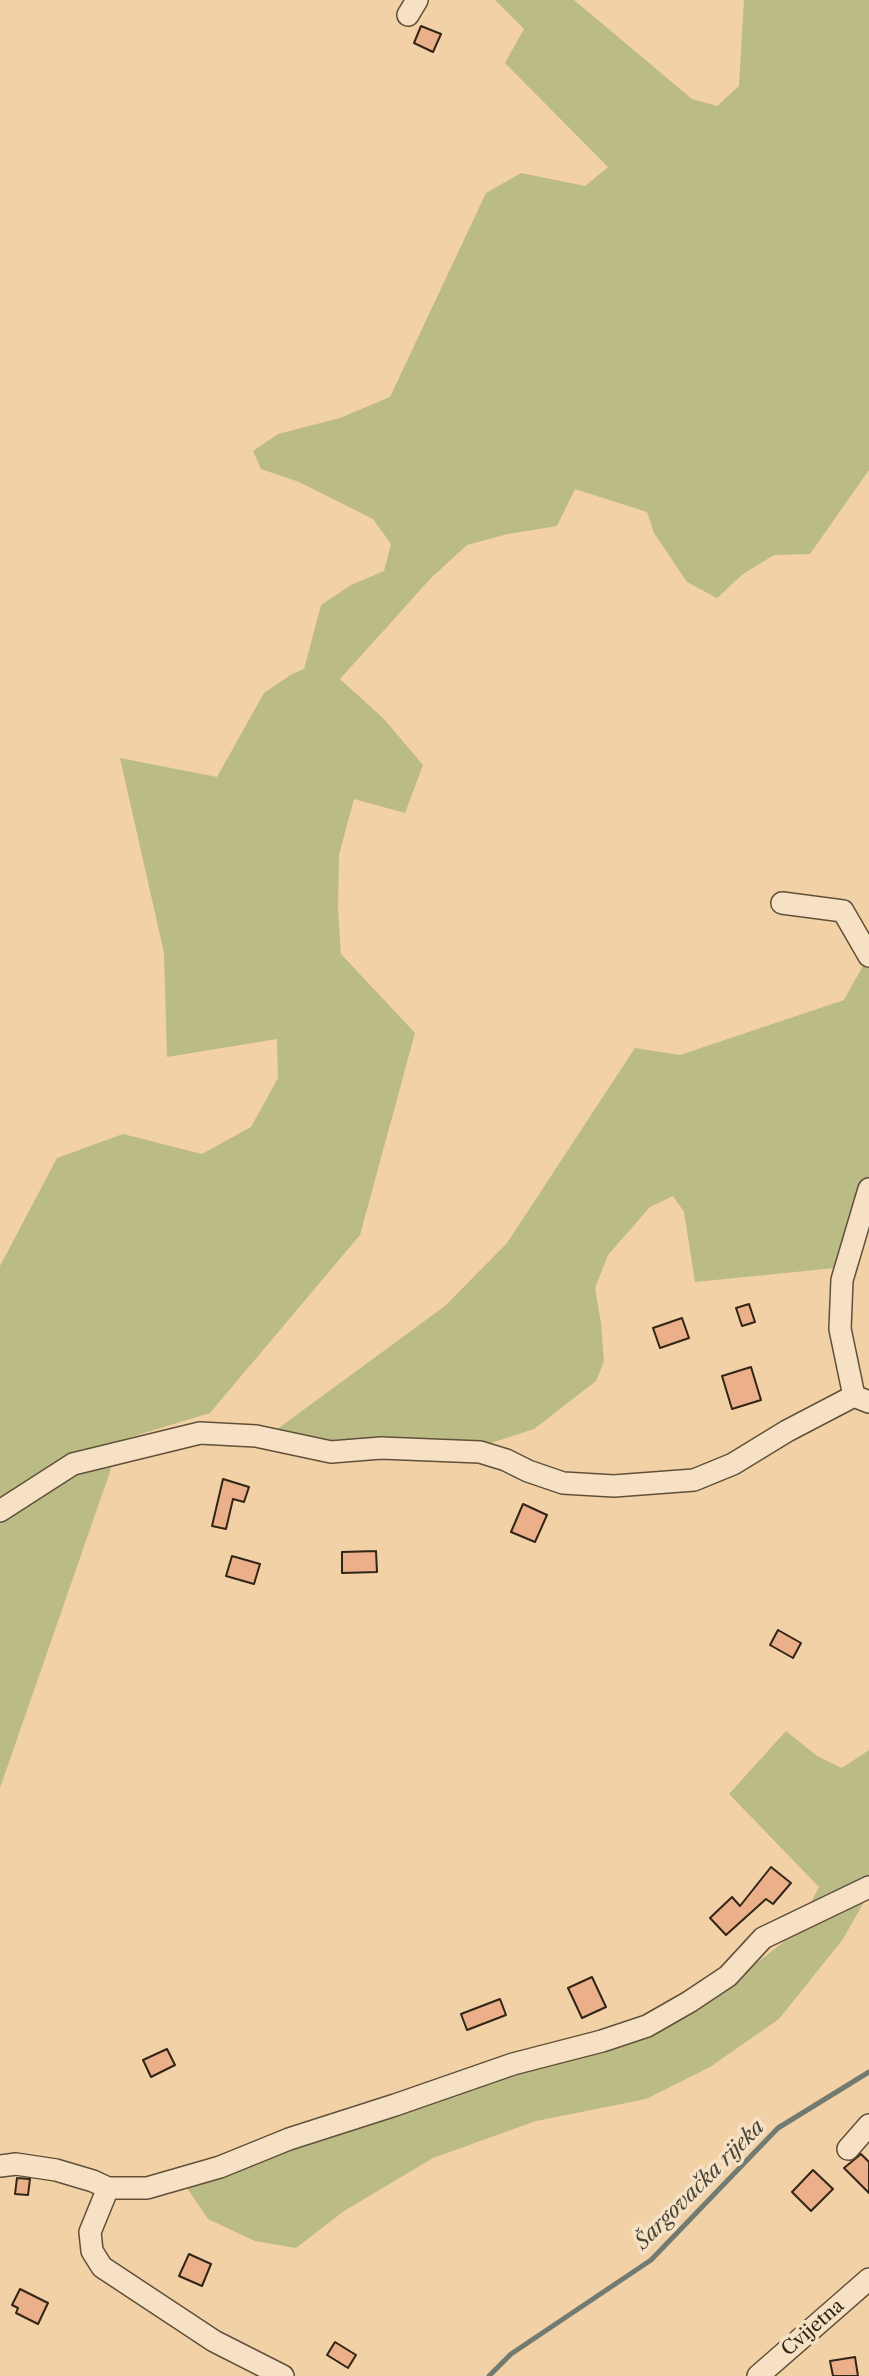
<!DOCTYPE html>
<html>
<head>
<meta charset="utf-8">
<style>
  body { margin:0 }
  canvas { display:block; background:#f1d1a5 }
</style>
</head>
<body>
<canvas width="869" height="2376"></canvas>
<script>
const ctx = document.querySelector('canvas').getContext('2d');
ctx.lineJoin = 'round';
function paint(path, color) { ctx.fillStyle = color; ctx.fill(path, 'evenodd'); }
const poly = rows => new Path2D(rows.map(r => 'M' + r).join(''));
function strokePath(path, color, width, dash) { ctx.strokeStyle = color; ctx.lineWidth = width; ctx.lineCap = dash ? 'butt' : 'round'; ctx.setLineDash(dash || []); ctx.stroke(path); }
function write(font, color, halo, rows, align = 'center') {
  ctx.font = font + ' "Libre Caslon Text",serif'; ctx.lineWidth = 7; ctx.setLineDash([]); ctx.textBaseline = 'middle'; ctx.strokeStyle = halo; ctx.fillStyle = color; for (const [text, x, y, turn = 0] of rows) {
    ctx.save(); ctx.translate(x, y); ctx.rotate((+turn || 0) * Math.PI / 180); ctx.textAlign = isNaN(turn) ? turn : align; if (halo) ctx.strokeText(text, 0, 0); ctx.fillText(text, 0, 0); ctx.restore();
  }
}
const green = poly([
  [495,0,574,0,692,99,717,106,739,86,744,0,869,0,869,470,810,554,774,555,743,574,717,598,687,582,654,533,647,512,575,489,557,526,508,534,467,545,431,578,340,679,384,719,423,765,405,813,354,799,339,855,338,909,341,954,415,1033,360,1235,210,1413,121,1440,0,1788,0,1266,57,1158,123,1134,202,1154,251,1127,278,1078,277,1039,167,1057,164,953,120,758,217,777,264,693,292,674,304,669,321,605,351,585,384,571,391,544,373,519,299,482,261,469,253,451,278,434,340,418,390,397,486,193,521,173,585,186,608,167,505,63,524,29],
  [869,955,869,1190,835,1268,695,1282,684,1212,673,1196,650,1207,608,1255,595,1288,601,1323,604,1361,596,1381,534,1429,482,1446,336,1444,276,1430,445,1306,507,1243,635,1048,680,1055,844,1000],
  [786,1731,817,1756,842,1768,869,1750,869,1893,843,1939,779,2019,710,2067,646,2099,536,2121,433,2158,344,2211,296,2248,255,2241,208,2219,187,2188,220,2173,711,1998,794,1934,819,1887,729,1794]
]);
const stream = poly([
  [489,2376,511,2354,651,2260,778,2128,869,2072]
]);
const building = poly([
  [421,26,441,34,433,52,414,43,421,26],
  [749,1304,755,1322,742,1326,736,1308,749,1304],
  [682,1318,689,1338,660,1348,653,1328,682,1318],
  [751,1367,761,1400,732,1409,722,1376,751,1367],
  [223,1479,249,1487,244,1502,233,1499,226,1529,212,1526,223,1479],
  [523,1504,547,1515,535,1542,511,1532,523,1504],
  [376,1551,377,1572,342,1573,342,1552,376,1551],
  [232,1556,260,1564,254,1584,226,1576,232,1556],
  [778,1630,801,1643,793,1658,770,1645,778,1630],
  [771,1867,791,1883,773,1904,766,1899,726,1935,710,1918,732,1897,740,1906,771,1867],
  [592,1977,606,2007,582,2018,568,1988,592,1977],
  [500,1999,506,2015,467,2030,461,2014,500,1999],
  [167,2049,175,2065,151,2077,143,2060,167,2049],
  [861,2154,869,2162,869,2193,844,2168,861,2154],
  [813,2170,833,2189,811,2211,792,2192,813,2170],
  [17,2178,30,2179,28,2195,15,2194,17,2178],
  [189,2254,211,2264,202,2286,179,2276,189,2254],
  [20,2289,48,2303,38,2324,16,2313,18,2308,12,2305,20,2289],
  [335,2342,356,2355,348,2368,327,2355,335,2342],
  [855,2357,858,2376,833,2376,830,2361,855,2357]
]);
const minor = poly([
  [408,15,417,0],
  [782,903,843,911,869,956],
  [854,1396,840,1329,842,1280,869,1189],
  [0,1511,73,1464,200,1433,256,1436,331,1452,381,1448,480,1452,506,1460,528,1471,563,1483,614,1486,694,1480,733,1464,787,1431,854,1396,869,1402],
  [848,2149,869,2125],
  [0,2166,16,2164,56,2170,93,2181,108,2188,90,2232,92,2251,102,2267,214,2341,283,2376],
  [108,2188,147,2188,220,2167,289,2139,395,2105,513,2064,602,2041,647,2026,689,2002,728,1976,763,1938,869,1887],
  [758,2376,869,2279]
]);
const streetNames = [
  ["Cvijetna",813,2328,-41]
];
const waterNames = [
  ["Šargovačka rijeka",700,2185,-45]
];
paint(green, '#bbbb86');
strokePath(stream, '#717b72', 5);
paint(building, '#ebb089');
strokePath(building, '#302516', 2);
strokePath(minor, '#60503a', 24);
strokePath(minor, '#f6e1c4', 21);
write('19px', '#302516', '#f6e1c4', streetNames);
write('italic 21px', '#4b493c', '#f6e1c4', waterNames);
</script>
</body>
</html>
